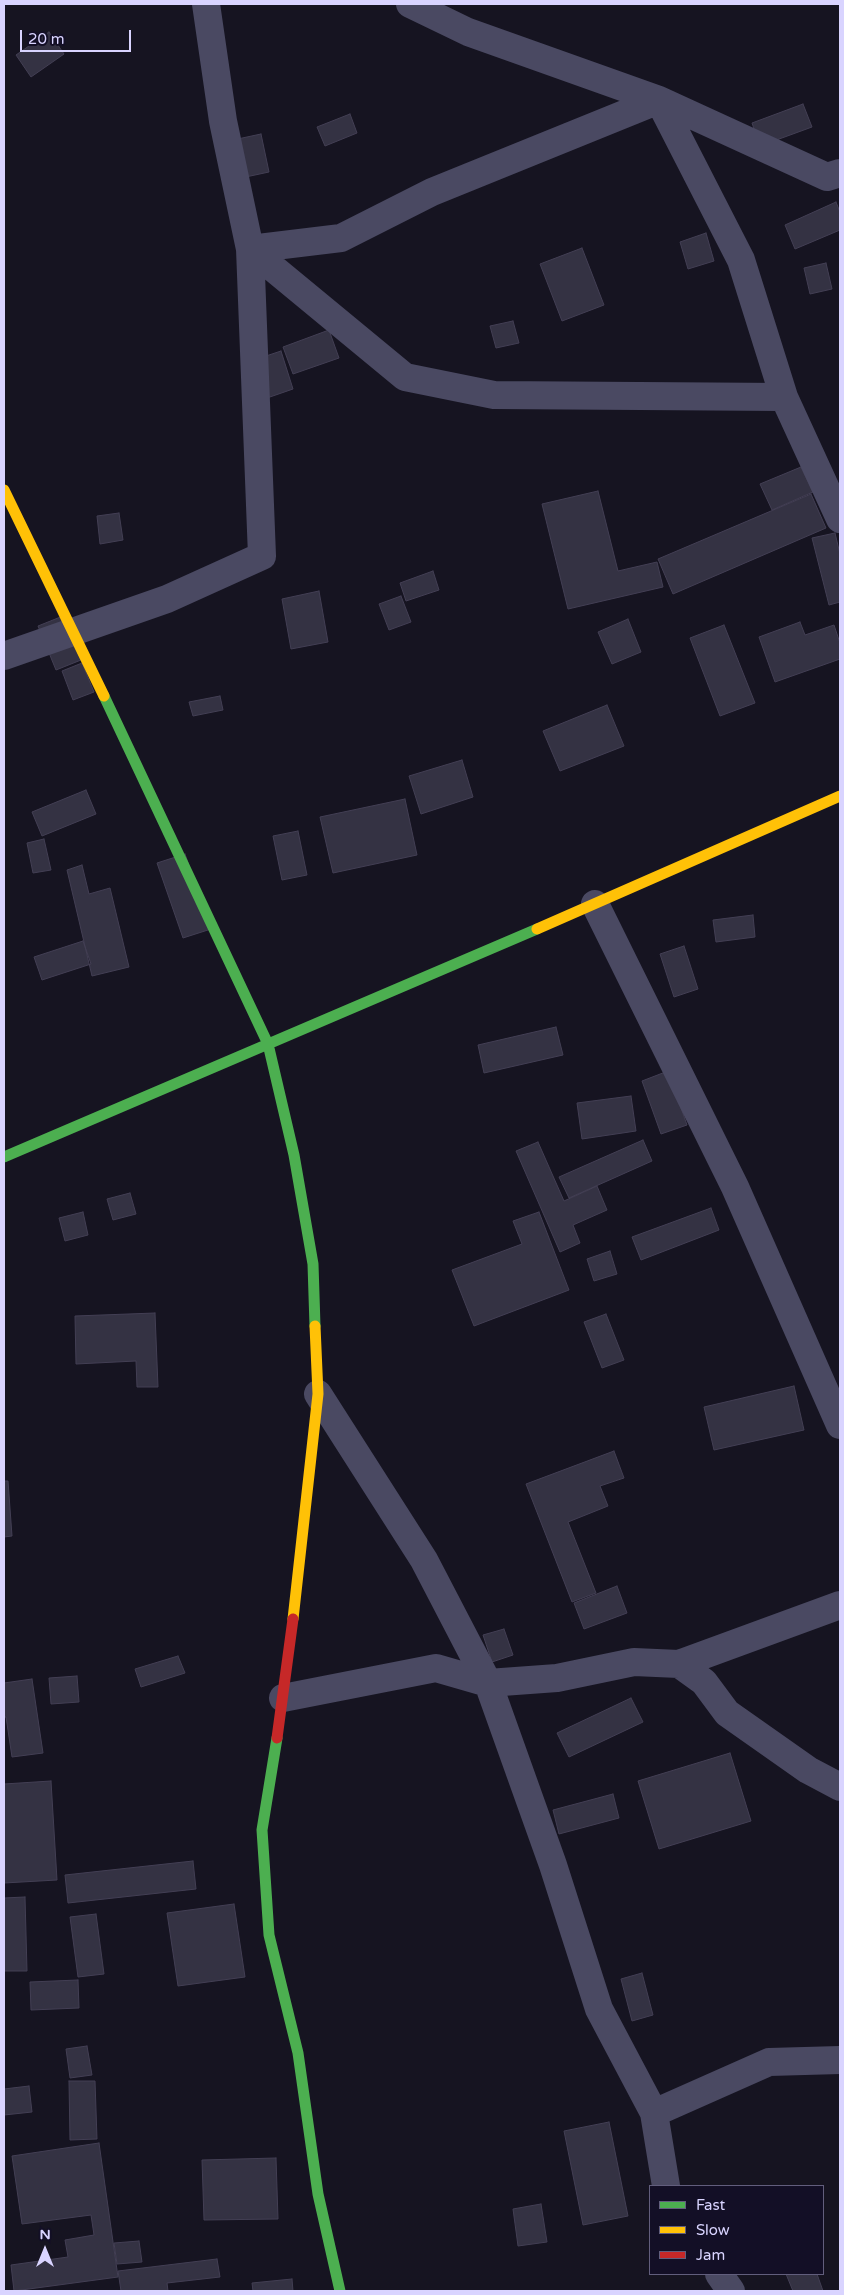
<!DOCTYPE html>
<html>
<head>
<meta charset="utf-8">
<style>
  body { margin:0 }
  #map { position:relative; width:844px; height:2295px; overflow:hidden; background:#161421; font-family:"Varela Round",sans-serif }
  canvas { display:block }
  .frame { position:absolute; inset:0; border:5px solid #d9d4ff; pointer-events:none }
  .legend { position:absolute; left:649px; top:2185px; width:175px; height:90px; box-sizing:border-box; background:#130f26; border:1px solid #625e7d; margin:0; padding:6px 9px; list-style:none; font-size:15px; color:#d9d4ff }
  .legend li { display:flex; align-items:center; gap:10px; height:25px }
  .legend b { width:25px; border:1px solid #625e7d }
  .north { position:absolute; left:20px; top:2225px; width:50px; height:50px; -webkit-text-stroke:4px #130f26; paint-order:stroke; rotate:0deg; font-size:14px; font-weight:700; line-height:20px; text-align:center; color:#d9d4ff }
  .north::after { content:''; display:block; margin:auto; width:18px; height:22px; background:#d9d4ff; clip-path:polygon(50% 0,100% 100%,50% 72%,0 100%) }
  .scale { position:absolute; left:20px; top:30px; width:111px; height:22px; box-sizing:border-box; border:2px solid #d9d4ff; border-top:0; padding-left:6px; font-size:15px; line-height:18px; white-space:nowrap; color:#d9d4ff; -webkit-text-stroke:4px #130f26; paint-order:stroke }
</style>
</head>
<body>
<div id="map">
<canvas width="844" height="2295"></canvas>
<div class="frame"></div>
<ul class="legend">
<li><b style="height:6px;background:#4caf50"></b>Fast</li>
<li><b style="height:6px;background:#ffc107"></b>Slow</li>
<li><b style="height:6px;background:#c62828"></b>Jam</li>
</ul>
<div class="north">N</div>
<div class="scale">20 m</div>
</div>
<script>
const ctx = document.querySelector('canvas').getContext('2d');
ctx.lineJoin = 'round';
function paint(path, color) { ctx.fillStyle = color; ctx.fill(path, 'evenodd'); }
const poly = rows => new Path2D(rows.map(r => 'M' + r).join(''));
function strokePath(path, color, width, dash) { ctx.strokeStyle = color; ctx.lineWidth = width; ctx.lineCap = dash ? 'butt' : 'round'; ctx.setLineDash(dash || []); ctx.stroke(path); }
const building = poly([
  [49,32,64,54,31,77,16,55,49,32],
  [803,104,812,127,760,146,752,123,803,104],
  [350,114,357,133,325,146,317,127,350,114],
  [261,134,269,172,241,178,233,140,261,134],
  [836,202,840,212,840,230,795,249,785,225,836,202],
  [706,233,714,261,688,269,680,242,706,233],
  [582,248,604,305,562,321,540,264,582,248],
  [826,263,832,289,810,294,804,268,826,263],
  [513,321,519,343,496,348,490,326,513,321],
  [329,330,339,358,293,374,283,347,329,330],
  [281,351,293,389,267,398,254,360,281,351],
  [801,467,813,492,772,510,760,484,801,467],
  [598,491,618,571,657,562,663,587,568,609,542,504,598,491],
  [811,494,826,528,673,594,658,559,811,494],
  [119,513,123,540,100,544,97,516,119,513],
  [835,533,840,554,840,602,829,605,812,538,835,533],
  [433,571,439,590,406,601,400,583,433,571],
  [319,591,328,642,291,649,282,599,319,591],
  [401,596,411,622,389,630,379,604,401,596],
  [63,616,81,660,56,670,38,626,63,616],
  [628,619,641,652,612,664,598,632,628,619],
  [800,622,805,635,834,625,840,643,840,659,775,682,759,637,800,622],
  [724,625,755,703,720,716,690,638,724,625],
  [82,663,94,692,73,700,62,671,82,663],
  [220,696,223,710,193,716,189,702,220,696],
  [607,705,624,746,560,771,543,731,607,705],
  [462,760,473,797,421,814,409,776,462,760],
  [86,790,96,814,42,836,32,812,86,790],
  [405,799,417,855,333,873,320,817,405,799],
  [298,831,307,875,282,880,273,836,298,831],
  [44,839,51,870,33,873,27,843,44,839],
  [185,854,211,929,183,938,157,863,185,854],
  [82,865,89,894,110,888,129,967,92,976,67,870,82,865],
  [753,915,755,937,716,942,713,920,753,915],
  [83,941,91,964,42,980,34,957,83,941],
  [684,946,698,989,674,997,660,954,684,946],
  [556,1027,563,1055,484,1073,478,1045,556,1027],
  [668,1071,687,1125,661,1134,642,1081,668,1071],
  [631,1096,636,1131,582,1139,577,1103,631,1096],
  [643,1140,652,1161,569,1198,559,1177,643,1140],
  [538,1142,564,1201,597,1186,607,1210,573,1225,580,1243,560,1252,516,1151,538,1142],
  [130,1193,136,1214,113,1220,107,1199,130,1193],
  [711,1208,719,1230,641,1260,632,1237,711,1208],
  [83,1212,88,1235,65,1241,59,1218,83,1212],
  [539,1212,569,1290,474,1326,452,1270,522,1244,513,1221,539,1212],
  [610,1251,617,1274,594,1281,587,1259,610,1251],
  [155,1313,158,1387,137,1387,136,1361,76,1364,75,1316,155,1313],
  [606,1314,624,1360,602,1368,584,1322,606,1314],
  [794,1386,804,1430,714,1450,704,1407,794,1386],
  [614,1451,624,1478,600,1486,608,1506,568,1522,596,1593,572,1602,526,1484,614,1451],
  [4,1481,8,1481,12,1536,4,1537,4,1481],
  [617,1586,627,1613,584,1629,574,1603,617,1586],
  [504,1629,513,1655,492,1662,483,1635,504,1629],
  [178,1656,185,1673,141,1687,135,1669,178,1656],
  [77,1676,79,1702,51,1704,49,1678,77,1676],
  [32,1679,43,1753,12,1757,6,1717,4,1717,4,1683,32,1679],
  [631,1698,643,1722,569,1757,557,1733,631,1698],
  [730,1753,751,1821,659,1849,638,1781,730,1753],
  [51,1781,57,1880,4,1883,4,1784,51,1781],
  [613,1794,619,1818,559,1834,553,1810,613,1794],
  [193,1861,196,1889,68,1903,65,1875,193,1861],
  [25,1897,27,1971,4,1971,4,1898,25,1897],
  [234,1904,245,1977,178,1986,167,1913,234,1904],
  [96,1914,104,1974,78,1977,70,1917,96,1914],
  [642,1973,653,2015,632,2021,621,1979,642,1973],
  [78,1980,79,2008,31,2010,30,1982,78,1980],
  [87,2046,92,2075,70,2078,66,2049,87,2046],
  [69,2081,95,2081,97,2139,70,2140,69,2081],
  [29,2086,32,2112,4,2115,4,2089,29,2086],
  [609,2122,628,2216,583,2225,564,2131,609,2122],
  [99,2143,118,2277,14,2291,11,2265,68,2257,65,2240,94,2235,91,2215,22,2224,12,2156,99,2143],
  [276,2158,278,2219,204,2220,202,2160,276,2158],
  [541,2204,547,2242,518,2246,513,2209,541,2204],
  [139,2241,142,2262,117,2264,114,2243,139,2241],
  [217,2259,220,2277,167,2283,168,2291,121,2291,118,2271,217,2259],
  [786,2274,817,2274,823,2291,793,2291,786,2274],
  [292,2279,293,2291,253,2291,252,2283,292,2279]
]);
const street = poly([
  [410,4,468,32,659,100,827,177,840,173],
  [250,249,341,238,432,192,659,100,741,260,784,397,840,519],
  [250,249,405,377,494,395,784,397],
  [4,656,167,599,262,556,250,249,223,121,206,4],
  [595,904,735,1187,840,1425],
  [318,1394,424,1560,488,1683,553,1865,599,2009,654,2113,666,2186],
  [679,1664,704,1682,727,1713,808,1770,840,1787],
  [283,1698,436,1668,488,1683,557,1678,634,1662,679,1664,840,1605],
  [654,2113,769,2062,840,2060],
  [719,2274,731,2291]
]);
const fast = poly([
  [104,696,268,1044,294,1155,313,1264,315,1326],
  [4,1157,537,929],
  [277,1738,262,1830,269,1935,298,2053,318,2194,340,2291]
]);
const slow = poly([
  [4,490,104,696],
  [537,929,840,796],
  [293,1619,318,1394,315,1326]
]);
const jam = poly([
  [277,1738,293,1619]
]);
paint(building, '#343243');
strokePath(building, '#433f54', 1);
strokePath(street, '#4a4962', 28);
strokePath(fast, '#4caf50', 11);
strokePath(slow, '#ffc107', 11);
strokePath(jam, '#c62828', 11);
</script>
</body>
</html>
